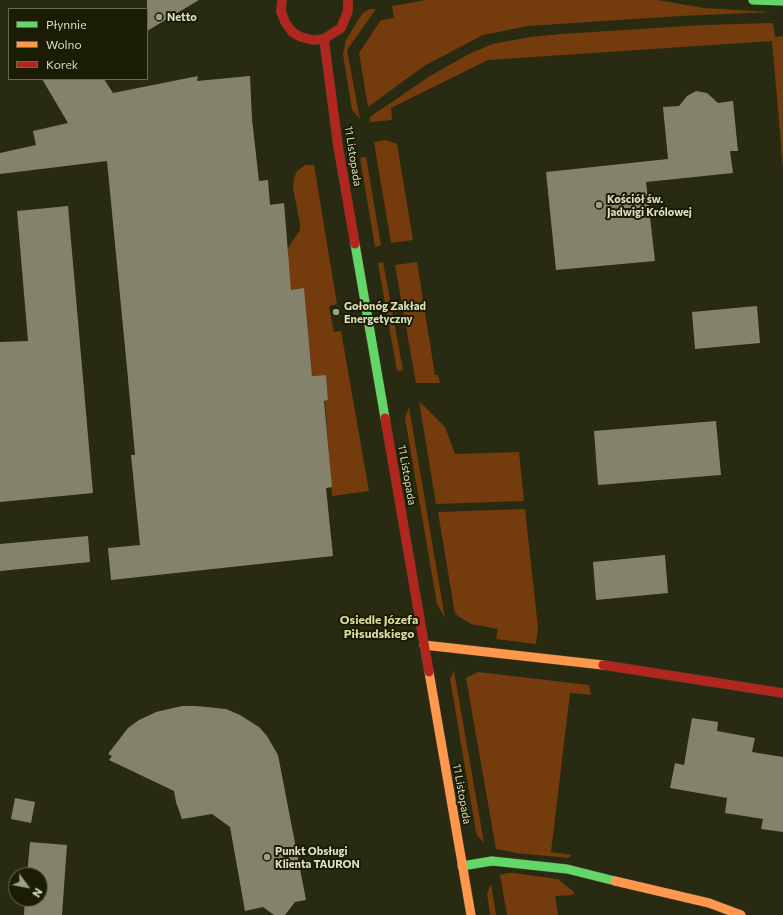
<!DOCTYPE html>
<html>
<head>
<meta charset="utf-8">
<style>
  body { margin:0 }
  #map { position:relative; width:783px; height:915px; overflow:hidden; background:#292a12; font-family:Commissioner,sans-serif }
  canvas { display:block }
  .legend { position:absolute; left:8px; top:8px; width:140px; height:72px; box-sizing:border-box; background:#1b1c04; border:1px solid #686a50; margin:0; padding:5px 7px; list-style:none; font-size:12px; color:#dcdfc1 }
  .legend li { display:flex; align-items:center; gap:8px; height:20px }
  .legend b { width:20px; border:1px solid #686a50 }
  .north { position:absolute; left:8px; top:867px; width:40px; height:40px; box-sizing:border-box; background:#1b1c04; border:1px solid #686a50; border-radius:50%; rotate:122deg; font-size:11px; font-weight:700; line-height:16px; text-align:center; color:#dcdfc1 }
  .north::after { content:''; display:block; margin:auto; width:14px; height:18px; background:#9da084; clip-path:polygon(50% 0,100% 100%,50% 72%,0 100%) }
</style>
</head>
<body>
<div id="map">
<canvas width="783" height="915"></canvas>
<ul class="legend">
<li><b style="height:5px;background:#63d668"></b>Płynnie</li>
<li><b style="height:5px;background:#ff974d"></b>Wolno</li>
<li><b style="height:5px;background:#b3261e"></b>Korek</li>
</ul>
<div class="north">N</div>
</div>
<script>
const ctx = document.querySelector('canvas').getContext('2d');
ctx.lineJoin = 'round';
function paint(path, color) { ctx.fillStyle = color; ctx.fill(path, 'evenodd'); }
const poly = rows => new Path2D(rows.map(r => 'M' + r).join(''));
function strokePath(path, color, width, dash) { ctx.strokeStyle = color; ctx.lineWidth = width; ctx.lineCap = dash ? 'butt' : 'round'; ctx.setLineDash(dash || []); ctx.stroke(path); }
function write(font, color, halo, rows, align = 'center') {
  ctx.font = font + ' Commissioner,sans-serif'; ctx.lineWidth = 4; ctx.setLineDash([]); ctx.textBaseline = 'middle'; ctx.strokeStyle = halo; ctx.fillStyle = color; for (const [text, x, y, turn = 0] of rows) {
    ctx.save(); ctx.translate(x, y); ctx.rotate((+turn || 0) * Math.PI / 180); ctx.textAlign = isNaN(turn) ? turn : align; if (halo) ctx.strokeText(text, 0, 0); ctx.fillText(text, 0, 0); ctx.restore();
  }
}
const green = poly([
  [426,0,657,0,704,8,771,12,680,16,528,26,483,35,424,66,368,107,359,53,381,20,394,18,392,6],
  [370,9,376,9,347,50,360,119,352,110,343,54,346,40,358,20,363,13],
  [773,23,775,37,783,36,783,168,772,41,488,60,391,108,392,120,370,122,370,117,430,76,467,55,492,44,530,37,561,34,704,25],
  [386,140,397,144,413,240,391,243,374,142],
  [366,157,381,245,375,247,360,158],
  [305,165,314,165,337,304,329,306,334,332,341,331,369,491,332,496,325,401,328,400,326,375,312,376,304,289,291,290,287,256,288,248,300,230,300,224,293,188,294,178,297,171],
  [383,262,403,370,397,371,378,263],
  [417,262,435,375,438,375,440,383,416,383,395,265],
  [419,401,445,427,455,454,519,452,524,501,436,504],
  [409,407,445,618,437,604,405,418],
  [525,509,538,628,536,644,496,639,498,629,471,624,455,614,438,512],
  [454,671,484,843,477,835,475,826,450,679],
  [478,672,589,685,591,695,570,693,551,852,572,855,568,858,516,853,496,849,466,678],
  [507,873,514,873,558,879,575,893,572,895,555,896,558,915,507,915,500,875],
  [491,884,496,915,490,915,487,893]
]);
const building = poly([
  [147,0,199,0,147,31],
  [198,76,197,81,250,76,252,119,259,181,268,180,270,205,284,203,291,290,304,288,312,376,326,375,328,400,324,401,332,487,326,488,333,556,111,580,108,548,140,545,131,455,135,455,127,368,107,161,0,174,0,153,36,145,33,131,68,123,42,79,104,79,113,93],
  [696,91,707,93,718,103,733,101,738,151,730,151,733,173,646,182,655,261,556,270,546,172,668,159,663,107,679,106,687,96],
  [68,206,93,493,0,502,0,342,28,341,17,211],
  [757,306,760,343,695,349,692,312],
  [716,421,721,475,598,485,594,431],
  [88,536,90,562,0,571,0,544],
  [665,555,668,593,596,600,593,562],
  [182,706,196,706,226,709,240,715,259,727,267,736,278,755,306,900,295,902,285,915,274,915,263,907,245,911,230,827,212,814,182,819,176,802,174,791,109,760,112,756,108,754,128,728,139,720,156,712],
  [692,718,718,722,717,731,755,738,752,752,783,757,783,832,761,829,763,819,725,813,727,798,670,788,675,763,684,765],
  [15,798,35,802,31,823,11,819],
  [30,842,67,845,62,915,24,915,25,899,40,899,40,875,27,875]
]);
const fast = poly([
  [753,0,783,1],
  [355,244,385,418],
  [462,866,492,861,567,869,615,881]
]);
const slow = poly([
  [424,645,603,665],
  [429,672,471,915],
  [615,881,709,903,741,915]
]);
const jam = poly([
  [282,0,281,11,285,22,292,32,301,37,313,40,324,39,341,28,348,11,348,0],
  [324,39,338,146,355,244],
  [385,418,429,672],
  [603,665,783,693]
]);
const markers = [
  [159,17,4,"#9da084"],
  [599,205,4,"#9da084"],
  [336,312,4,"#9da084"],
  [267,857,4,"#9da084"]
];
const poiNames = [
  ["Netto",167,17],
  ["Kościół św.",607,199],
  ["Jadwigi Królowej",607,212],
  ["Gołonóg Zakład",344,306],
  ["Energetyczny",344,319],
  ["Punkt Obsługi",275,851],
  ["Klienta TAURON",275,864]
];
const streetNames = [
  ["11 Listopada",353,156,81],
  ["11 Listopada",407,475,80],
  ["11 Listopada",462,794,80]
];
const neighbourhoodNames = [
  ["Osiedle Józefa",379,620],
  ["Piłsudskiego",379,634]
];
paint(green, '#743b0d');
paint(building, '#85826c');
strokePath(fast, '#444530', 10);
strokePath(slow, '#444530', 10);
strokePath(jam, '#444530', 10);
strokePath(fast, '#63d668', 9);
strokePath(slow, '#ff974d', 9);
strokePath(jam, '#b3261e', 9);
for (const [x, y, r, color] of markers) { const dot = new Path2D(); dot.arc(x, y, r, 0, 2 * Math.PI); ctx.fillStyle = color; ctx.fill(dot); strokePath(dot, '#1b1c04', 1.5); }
write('bold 11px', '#dcdfc1', '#1b1c04', poiNames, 'left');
write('11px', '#dcdfc1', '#1b1c04', streetNames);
write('bold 12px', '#d8dda0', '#1b1c04', neighbourhoodNames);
</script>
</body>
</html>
